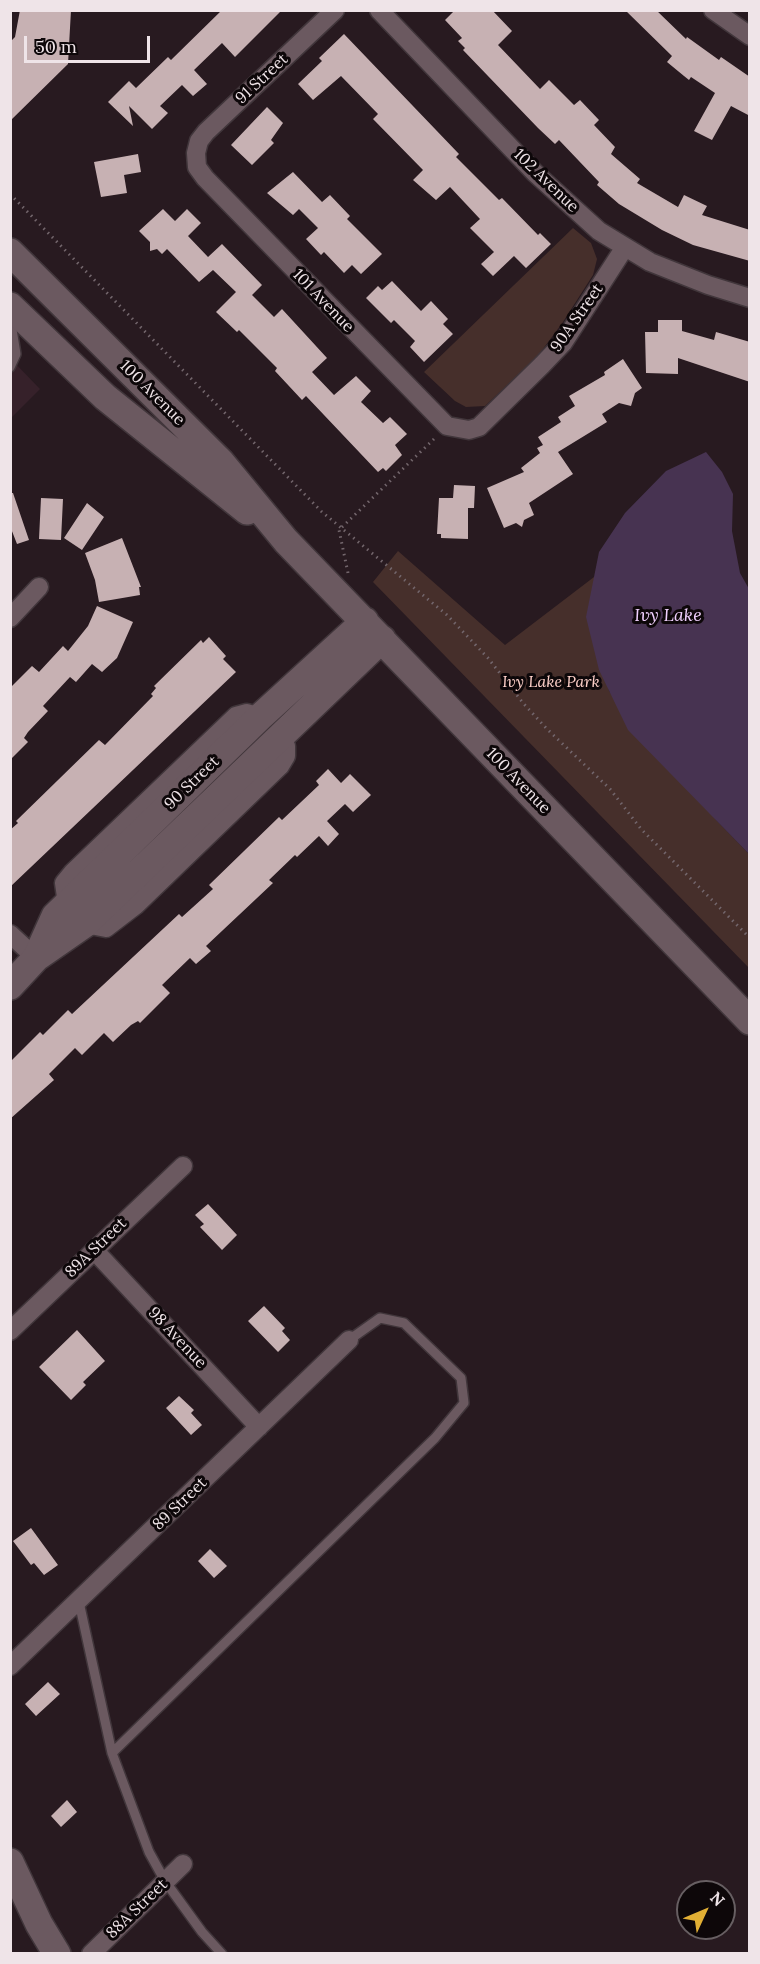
<!DOCTYPE html>
<html>
<head>
<meta charset="utf-8">
<style>
  body { margin:0 }
  #map { position:relative; width:760px; height:1964px; overflow:hidden; background:#281a20; font-family:Lora,serif }
  canvas { display:block }
  .frame { position:absolute; inset:0; border:12px solid #efe4e8; pointer-events:none }
  .north { position:absolute; left:676px; top:1880px; width:60px; height:60px; box-sizing:border-box; background:#0d0709; border:2px solid #675f62; border-radius:50%; rotate:46deg; font-size:16px; font-weight:700; line-height:24px; text-align:center; color:#efe4e8 }
  .north::after { content:''; display:block; margin:auto; width:21px; height:27px; background:#e2af34; clip-path:polygon(50% 0,100% 100%,50% 72%,0 100%) }
  .scale { position:absolute; left:24px; top:36px; width:126px; height:27px; box-sizing:border-box; border:3px solid #efe4e8; border-top:0; padding-left:8px; font-size:18px; line-height:21px; white-space:nowrap; color:#efe4e8; -webkit-text-stroke:4px #0d0709; paint-order:stroke }
</style>
</head>
<body>
<div id="map">
<canvas width="760" height="1964"></canvas>
<div class="frame"></div>
<div class="north">N</div>
<div class="scale">50 m</div>
</div>
<script>
const ctx = document.querySelector('canvas').getContext('2d');
ctx.lineJoin = 'round';
function paint(path, color) { ctx.fillStyle = color; ctx.fill(path, 'evenodd'); }
const poly = rows => new Path2D(rows.map(r => 'M' + r).join(''));
function strokePath(path, color, width, dash) { ctx.strokeStyle = color; ctx.lineWidth = width; ctx.lineCap = dash ? 'butt' : 'round'; ctx.setLineDash(dash || []); ctx.stroke(path); }
function write(font, color, halo, rows, align = 'center') {
  ctx.font = font + ' Lora,serif'; ctx.lineWidth = 6; ctx.setLineDash([]); ctx.textBaseline = 'middle'; ctx.strokeStyle = halo; ctx.fillStyle = color; for (const [text, x, y, turn = 0] of rows) {
    ctx.save(); ctx.translate(x, y); ctx.rotate((+turn || 0) * Math.PI / 180); ctx.textAlign = isNaN(turn) ? turn : align; if (halo) ctx.strokeText(text, 0, 0); ctx.fillText(text, 0, 0); ctx.restore();
  }
}
const built = poly([
  [11,359,40,389,11,418]
]);
const green = poly([
  [573,228,591,243,597,259,593,275,563,322,537,357,485,406,466,407,455,401,424,372],
  [398,551,505,645,594,577,609,691,717,821,749,854,749,968,373,582]
]);
const water = poly([
  [706,452,722,472,733,494,732,531,740,573,749,589,749,854,628,730,599,670,586,617,599,552,625,513,666,471]
]);
const building = poly([
  [20,10,71,10,68,64,10,121,10,42,15,37],
  [222,10,282,10,235,57,222,43,194,70,207,84,193,96,182,85,160,106,168,113,152,129,129,106,133,126,108,102,129,81,136,88,168,57,171,60],
  [455,10,492,10,512,31,498,45,540,89,549,80,574,105,580,100,599,120,594,125,615,147,611,154,640,179,637,183,678,207,684,195,707,206,702,215,750,230,750,261,693,245,662,230,619,204,597,185,599,182,559,140,555,144,538,128,463,50,465,48,458,41,462,38,445,20],
  [625,10,656,10,686,39,687,37,719,60,721,57,750,77,750,116,731,106,712,140,694,131,715,93,691,77,689,80,684,76,667,62,672,56],
  [344,34,459,154,456,157,499,200,502,198,538,235,540,233,551,244,526,268,514,256,493,276,481,264,494,252,470,228,480,219,450,187,436,200,413,180,423,170,373,119,378,114,341,76,313,100,298,84,322,61,319,58],
  [267,107,283,123,271,140,274,143,252,165,231,145],
  [138,154,141,172,124,175,127,193,101,197,94,162],
  [293,172,322,202,330,195,350,216,347,219,382,254,361,274,352,265,344,273,324,252,321,255,306,239,318,228,299,209,293,215,267,193],
  [163,209,175,221,187,209,201,223,188,236,208,257,222,244,262,285,252,295,274,317,282,309,327,358,312,372,334,395,356,376,371,391,361,402,383,423,390,417,407,434,395,445,402,455,386,471,383,468,378,472,306,396,302,400,275,371,277,368,239,330,237,332,216,312,236,292,213,270,199,282,167,249,162,254,157,249,150,251,150,242,139,231],
  [392,281,421,311,431,301,448,319,443,324,453,334,424,362,410,347,415,341,394,320,391,323,366,298,378,286,382,290],
  [658,320,682,320,682,331,714,340,716,332,750,342,750,382,678,358,678,374,646,373,645,332,658,332],
  [623,359,642,388,635,393,631,406,619,403,602,414,607,422,558,452,573,474,529,503,534,515,524,520,522,527,516,523,504,528,487,488,524,472,521,468,540,453,537,448,543,445,538,437,561,422,558,417,575,406,569,396,605,375,604,372],
  [454,485,475,486,474,508,468,508,468,539,441,538,441,534,437,534,439,498,453,498],
  [10,493,13,493,29,540,17,544,10,526],
  [41,498,63,499,61,540,39,539],
  [87,503,104,517,82,550,64,538],
  [122,538,141,587,139,587,140,595,99,602,95,580,85,553],
  [97,606,133,622,117,658,102,672,92,664,76,682,70,677,43,706,48,711,28,732,24,738,28,742,10,760,10,688,32,666,39,672,63,646,68,651,88,626],
  [209,637,226,656,223,659,236,672,10,887,10,830,18,823,16,821,99,740,105,745,153,696,151,694,156,688,154,686,201,640,203,643],
  [328,769,341,783,350,774,371,795,353,812,345,804,327,821,339,834,328,846,319,836,297,857,295,855,269,880,273,883,206,946,211,951,196,964,190,958,162,985,170,993,140,1023,138,1021,131,1025,113,1042,104,1033,82,1055,75,1048,49,1074,54,1080,10,1119,10,1062,40,1032,43,1035,68,1010,72,1014,179,914,182,917,213,889,209,885,279,817,282,820,319,785,316,781],
  [208,1204,237,1235,222,1250,200,1227,204,1224,195,1215],
  [264,1306,285,1328,282,1331,290,1340,278,1352,248,1321],
  [77,1330,105,1361,83,1382,86,1385,71,1400,39,1367],
  [179,1396,194,1410,191,1413,202,1425,191,1435,166,1408],
  [31,1528,58,1565,44,1575,34,1563,31,1565,13,1541],
  [210,1549,227,1566,214,1578,198,1561],
  [48,1682,60,1694,36,1716,25,1704],
  [67,1800,77,1812,61,1827,51,1816]
]);
const path = poly([
  [10,194,322,512,447,615,488,658,523,703,547,729,610,789,641,829,750,938],
  [348,573,339,530,435,438]
]);
const lane = poly([
  [10,317,16,354,10,367],
  [79,1602,112,1753,149,1852,165,1881,202,1932,222,1954],
  [112,1753,435,1438,464,1403,461,1378,404,1323,380,1318,349,1340]
]);
const street = poly([
  [335,10,206,132,199,141,196,153,197,167,205,178,447,426,469,430,479,427,542,365,563,343,625,247],
  [379,10,535,173,599,231,650,262,708,285,750,298],
  [713,10,750,36],
  [10,618,39,587],
  [67,904,64,883,73,872,236,716,247,713,260,717],
  [85,924,106,928,136,905,280,766,286,756,286,746,280,735],
  [10,934,36,958],
  [94,1250,259,1427],
  [10,1331,183,1166],
  [10,1666,349,1340],
  [91,1954,183,1864]
]);
const secondary = poly([
  [10,252,221,462,286,541,750,1021],
  [10,306,105,397,247,511],
  [36,958,55,916,260,717,365,621],
  [10,986,36,958,85,924,382,639],
  [10,1862,39,1924,57,1954]
]);
const streetNames = [
  ["91 Street",262,79,-43],
  ["102 Avenue",546,181,44],
  ["101 Avenue",323,301,46],
  ["90A Street",577,318,-55],
  ["100 Avenue",152,393,45],
  ["100 Avenue",518,781,46],
  ["90 Street",192,783,-44],
  ["89A Street",96,1248,-44],
  ["98 Avenue",177,1338,47],
  ["89 Street",180,1504,-44],
  ["88A Street",137,1909,-44]
];
const parkNames = [
  ["Ivy Lake Park",551,682]
];
const waterNames = [
  ["Ivy Lake",668,616]
];
paint(built, '#36212a');
paint(green, '#462f2b');
paint(water, '#473351');
paint(building, '#c7b1b3');
strokePath(lane, '#41363b', 12);
strokePath(street, '#41363b', 21);
strokePath(secondary, '#41363b', 30);
strokePath(path, '#73666c', 3, [1.5, 4.5]);
strokePath(lane, '#6b5960', 9);
strokePath(street, '#6b5960', 18);
strokePath(secondary, '#6b5960', 27);
write('16px', '#efe4e8', '#0d0709', streetNames);
write('italic 16px', '#ffd1ca', '#0d0709', parkNames);
write('italic 18px', '#f0d0fe', '#0d0709', waterNames);
</script>
</body>
</html>
